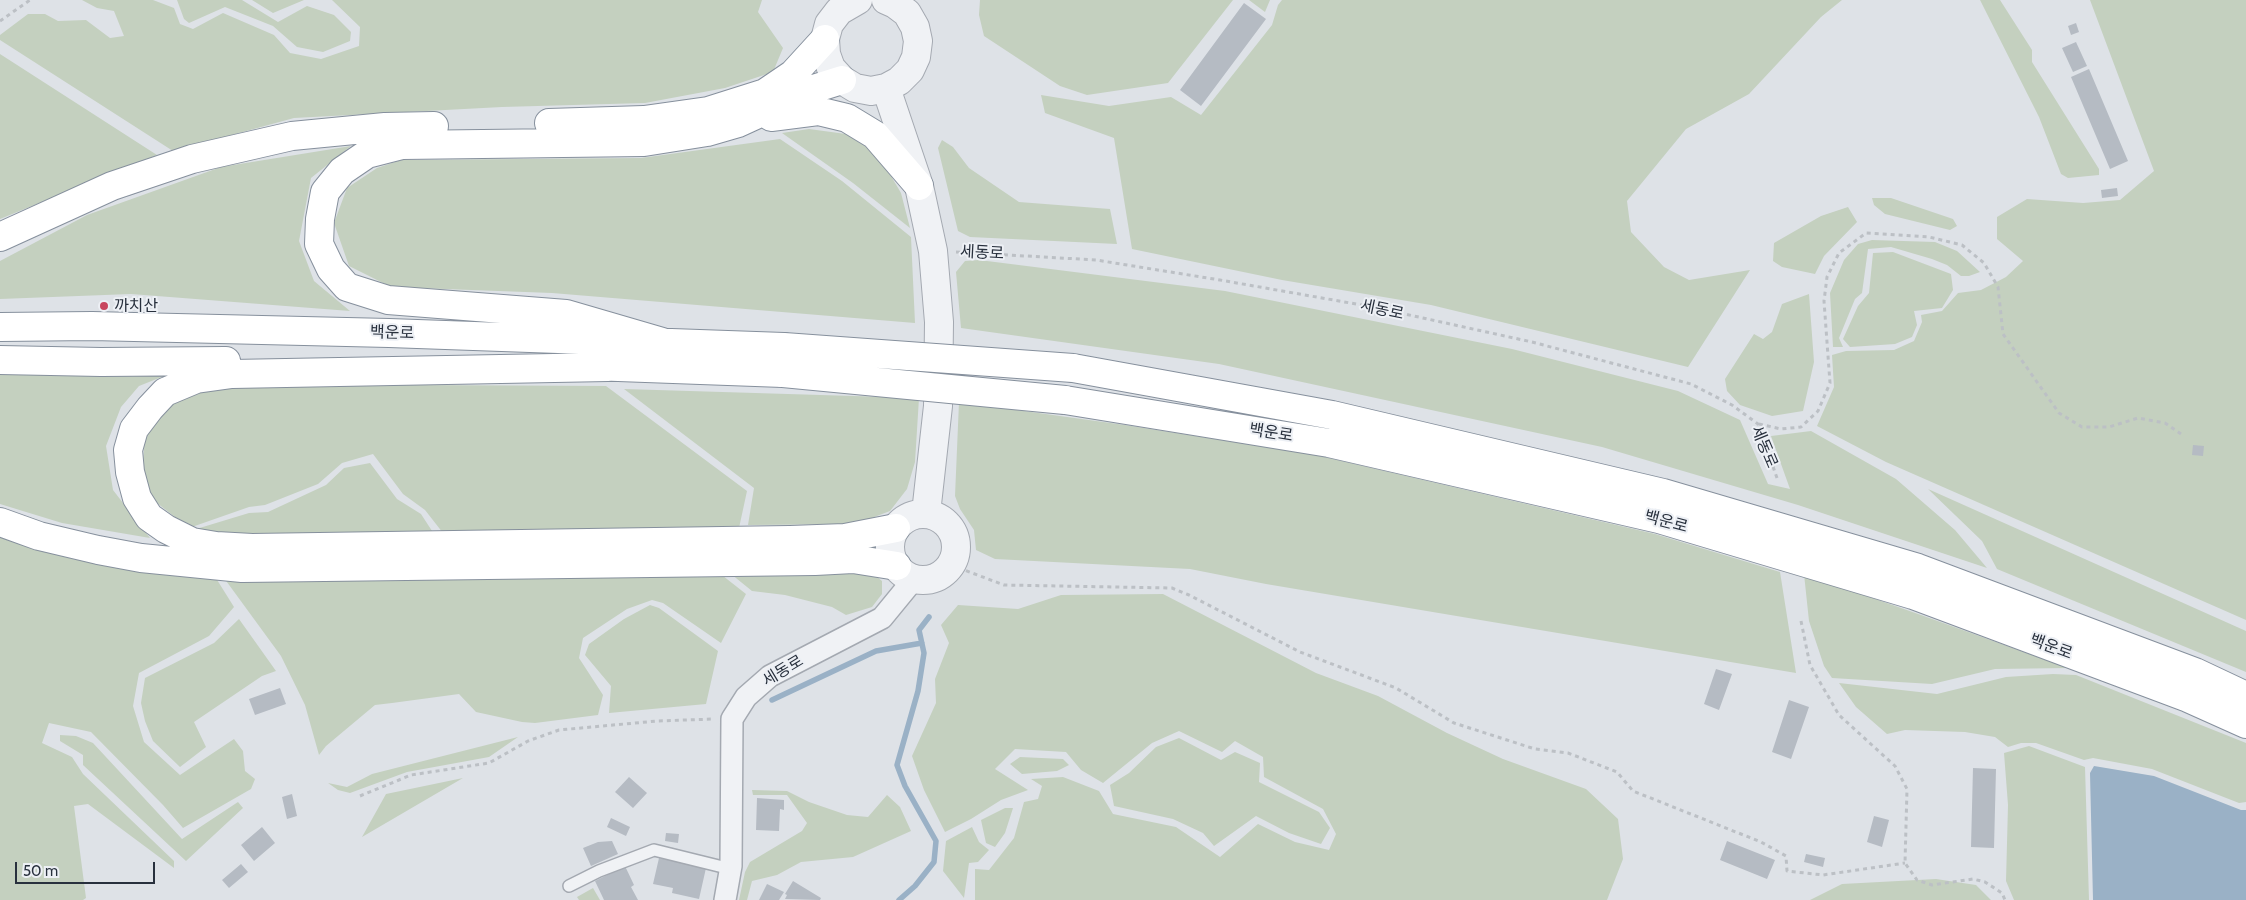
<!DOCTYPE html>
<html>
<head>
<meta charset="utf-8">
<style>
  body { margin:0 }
  #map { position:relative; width:2246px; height:900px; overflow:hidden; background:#dee2e7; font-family:Cabin,sans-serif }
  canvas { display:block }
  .scale { position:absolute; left:15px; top:862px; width:140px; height:22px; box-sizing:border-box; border:2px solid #28303d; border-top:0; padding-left:6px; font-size:15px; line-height:18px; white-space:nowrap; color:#28303d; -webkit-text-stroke:4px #edf0f5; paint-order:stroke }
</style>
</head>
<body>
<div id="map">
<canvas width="2246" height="900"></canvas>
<div class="scale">50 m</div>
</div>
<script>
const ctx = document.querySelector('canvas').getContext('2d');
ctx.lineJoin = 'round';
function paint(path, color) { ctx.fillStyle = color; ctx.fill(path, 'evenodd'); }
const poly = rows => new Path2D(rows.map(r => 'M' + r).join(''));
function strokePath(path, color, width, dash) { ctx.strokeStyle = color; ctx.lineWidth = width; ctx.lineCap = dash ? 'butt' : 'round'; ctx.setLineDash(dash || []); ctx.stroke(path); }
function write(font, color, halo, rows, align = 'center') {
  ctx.font = font + ' Cabin,"Noto Sans KR",sans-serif'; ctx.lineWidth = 4; ctx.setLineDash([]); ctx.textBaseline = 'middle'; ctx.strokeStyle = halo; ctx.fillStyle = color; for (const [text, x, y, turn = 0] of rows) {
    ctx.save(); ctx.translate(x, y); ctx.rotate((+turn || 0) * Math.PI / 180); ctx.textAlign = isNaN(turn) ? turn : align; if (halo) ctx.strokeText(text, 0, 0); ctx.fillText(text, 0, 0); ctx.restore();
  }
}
const green = poly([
  [82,0,153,0,174,8,180,24,193,29,223,13,274,35,290,53,321,59,359,46,360,27,332,0,762,0,758,12,783,48,773,72,725,88,645,103,502,107,294,118,173,151,0,40,0,35,28,14,45,14,58,21,86,20,110,38,124,36,114,11,97,8],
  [177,0,242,0,278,22,307,6,334,15,351,32,350,41,323,52,297,47,273,26,225,7,189,23,184,19],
  [252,0,304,0,273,13],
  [980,0,1233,0,1168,83,1087,95,1060,86,984,36,979,15],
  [1249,0,1270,0,1265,12],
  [1282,0,1842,0,1821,17,1749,94,1686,129,1627,201,1631,232,1664,267,1689,280,1750,270,1688,367,1431,305,1282,280,1132,249,1114,138,1045,113,1041,95,1109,106,1171,97,1201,115,1272,25,1278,5],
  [1980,0,2000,0,2032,50,2032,62,2099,169,2099,175,2068,178,2061,174,2039,117],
  [2090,0,2246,0,2246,620,1886,462,1817,426,1834,387,1832,355,1846,351,1894,350,1914,341,1922,322,1921,315,1942,311,1958,293,1981,290,2006,277,2023,261,1997,239,1997,217,2027,199,2083,203,2120,200,2154,171],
  [0,54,157,155,0,219],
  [809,129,846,134,871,150,891,176,901,193,910,228,853,183,782,133],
  [780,139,842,181,911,237,915,323,552,293,391,287,349,266,334,223,347,188,377,168,401,160,641,158],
  [942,140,953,147,969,168,1019,202,1110,209,1117,244,970,237,958,231,938,148],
  [351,146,311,178,299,241,314,281,350,311,131,294,0,299,0,261,87,215,221,167],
  [1872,198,1891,198,1953,219,1957,226,1950,230,1885,214,1874,205],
  [1848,207,1857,222,1824,256,1815,274,1782,267,1773,261,1774,243,1821,216],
  [1872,240,1935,242,1957,251,1980,272,1969,276,1961,276,1947,265,1932,259,1891,247,1868,249,1862,293,1855,299,1839,338,1843,347,1833,347,1830,293,1844,260,1858,244],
  [1893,252,1951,274,1953,290,1942,308,1914,311,1917,325,1912,337,1895,344,1850,347,1843,339,1858,306,1869,293,1873,253],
  [979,260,1225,291,1512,349,1678,391,1740,420,1768,484,1790,489,1771,436,1811,431,1896,479,1955,530,1987,568,1798,505,1602,447,1219,364,961,328,956,272,965,261],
  [1809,294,1814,362,1803,411,1772,416,1740,405,1727,391,1725,379,1754,334,1763,339,1772,332,1782,304],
  [0,370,174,372,139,386,121,407,106,446,113,490,150,538,62,523,0,504],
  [222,384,606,386,747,491,739,528,443,533,425,510,403,494,373,454,342,463,318,484,265,505,249,507,189,528,157,503,142,479,145,434,176,399],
  [624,389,919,398,915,462,907,489,890,511,856,524,748,525,754,488],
  [959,402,1125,425,1316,455,1655,534,1780,572,1796,673,1266,584,1190,569,995,559,976,550,974,530,960,509,955,496],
  [370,463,397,499,421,514,434,534,228,539,193,530,249,513,268,512,326,485,344,468],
  [1928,489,2246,631,2246,672,1997,569,1982,541],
  [0,530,72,559,214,575,234,607,209,636,139,673,133,706,144,742,180,775,234,739,243,751,245,771,255,779,251,789,183,828,163,805,91,732,49,723,42,743,72,757,83,774,174,861,174,868,88,804,74,806,86,898,83,900,0,900],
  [870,571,882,581,882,594,872,607,846,615,832,607,785,595,752,591,731,574],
  [718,572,746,594,721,643,663,603,652,600,627,609,583,638,579,658,603,695,598,715,535,723,522,722,476,712,459,694,392,703,375,705,326,746,319,755,305,705,281,656,224,578],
  [1804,574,1921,615,2068,668,1995,669,1932,684,1832,678,1824,666,1809,621],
  [1163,594,1316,673,1378,696,1447,733,1503,759,1586,789,1618,819,1623,859,1607,900,975,900,975,869,989,870,1014,838,1024,802,1038,799,1042,786,1031,779,1063,777,1099,791,1113,814,1176,827,1220,857,1258,824,1295,842,1329,850,1336,834,1323,809,1264,777,1263,757,1235,741,1222,752,1179,731,1152,743,1103,783,1081,770,1066,752,1015,749,995,769,1028,790,1001,800,971,819,945,832,924,790,912,756,936,703,935,679,949,643,941,625,958,605,1018,609,1061,595],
  [650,605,659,608,718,651,706,704,609,713,611,686,585,655,589,644,624,619],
  [239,619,276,671,262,676,194,722,206,747,180,767,153,741,145,721,141,703,145,678,214,643],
  [2053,674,2076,675,2246,743,2246,802,2239,803,2152,769,2093,758,2084,760,2036,743,2021,743,2008,747,1995,737,1965,732,1905,730,1887,734,1856,707,1839,683,1937,694,2006,677],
  [60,735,76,736,93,743,182,839,238,802,243,808,186,861,83,765,83,755,60,741],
  [518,737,489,757,407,772,350,793,338,790,328,783,347,787,372,774],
  [1179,738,1221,760,1235,752,1260,763,1259,782,1319,812,1330,828,1321,844,1289,833,1256,816,1214,846,1203,833,1173,819,1114,806,1110,785,1129,773,1156,747],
  [2029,746,2085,767,2089,900,2014,900,2006,881,2008,805,2004,753],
  [1020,757,1063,759,1069,765,1057,771,1022,774,1010,764],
  [463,778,362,837,386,794],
  [752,790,787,791,809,802,847,815,868,817,887,795,900,807,911,831,853,857,801,862,777,875,752,881,747,900,739,900,745,872,750,862,802,831,807,823,787,795,753,795],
  [1005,808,1013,808,1005,833,995,847,986,843,981,820],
  [972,827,979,842,989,850,978,862,969,863,964,898,943,871,946,841],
  [1936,879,1976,885,1991,900,1810,900,1842,884],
  [593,888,600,900,579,900,577,897]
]);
const water = poly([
  [2094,766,2154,776,2241,810,2246,810,2246,900,2093,900,2090,773]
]);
const stream = poly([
  [772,700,876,651,922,643],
  [899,900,915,886,934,862,936,841,905,786,897,765,918,691,924,653,919,630,929,617]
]);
const building = poly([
  [1244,3,1266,19,1201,106,1180,90],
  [2076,23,2079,32,2071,35,2068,26],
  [2076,42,2087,66,2073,72,2062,48],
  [2089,69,2128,161,2110,169,2071,77],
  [2117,188,2118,196,2102,198,2101,190],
  [2193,445,2204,446,2203,456,2192,455],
  [1716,669,1732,674,1719,710,1704,704],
  [280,688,286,704,255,715,249,699],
  [1789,700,1809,707,1791,759,1772,752],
  [1973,768,1996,769,1994,848,1971,847],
  [629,777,647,793,633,808,615,792],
  [292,794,297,816,287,819,282,797],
  [757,798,784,800,784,810,780,809,779,831,756,830],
  [1874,816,1889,820,1882,847,1867,842],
  [611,818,630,827,626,836,607,827],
  [262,827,275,843,254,861,241,845],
  [666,833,679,834,678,843,665,841],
  [612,841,618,854,591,866,583,848,598,842],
  [1727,841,1775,860,1767,879,1720,860],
  [1806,854,1825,858,1823,867,1804,862],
  [659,858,706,868,699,899,672,893,673,888,653,884],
  [241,864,248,872,229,888,222,880],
  [625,866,634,885,631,887,638,900,604,900,595,881],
  [793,881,821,898,820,900,785,899,787,895,785,894],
  [767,884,784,892,779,900,759,900]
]);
const path = poly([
  [0,21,30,0],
  [956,252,1096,260,1220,280,1373,307,1532,342,1691,384,1732,405,1758,424,1777,478],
  [1759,424,1781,429,1801,427,1818,411,1830,383,1824,301,1827,277,1839,253,1866,233,1929,237,1962,245,1984,263,1998,287,2003,334,2059,413,2082,427,2109,427,2138,418,2165,423,2181,434],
  [951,565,1004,585,1172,588,1189,595,1300,652,1396,688,1454,723,1535,749,1568,753,1617,772,1633,791,1761,842,1786,856,1787,871,1823,875,1905,863],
  [1801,621,1810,665,1839,715,1895,766,1907,789,1905,863,1917,880,1932,885,1973,879,1985,882,2002,893,2005,900],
  [360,796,411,775,489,763,528,741,559,730,657,721,714,719]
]);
const service = poly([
  [569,886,599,871,654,850,731,869]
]);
const minor = poly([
  [725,900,731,866,732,719,746,697,770,676,882,618,914,579]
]);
const tertiary = poly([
  [858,0,839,11,829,24,825,39,826,54,831,68,842,80,855,88,871,91,886,88,899,81,910,70,916,57,918,41,915,27,907,13,895,4,886,0],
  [886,88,919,186,933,251,939,322,938,406,926,513],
  '890 547a33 33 0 1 1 66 0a33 33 0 1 1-66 0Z'
]);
const trunk = poly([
  [771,117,818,111,847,118,875,135,919,186],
  [549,123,644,120,708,111,765,93,793,74,825,39],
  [0,237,112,186,192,159,292,136,385,127,434,126],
  [0,327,92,326,389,333,784,347],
  [662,342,566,314,388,300,347,287,331,269,319,244,320,219,325,192,342,171,367,154,402,145,644,142,707,132,738,123,810,90,842,80],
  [0,360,101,362,226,361],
  [591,366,783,373],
  [608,367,232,374,196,379,165,392,150,408,134,429,128,450,130,472,137,498,149,517,166,529,192,542,216,546,252,548,790,540,845,538,896,528],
  [1073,368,1332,415,1663,493,1918,568,2195,672,2246,696],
  [1065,400,1329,443,1659,519,1913,595,2188,698,2246,724],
  [0,522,39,536,98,550,141,558,242,568,815,561,853,559,897,566]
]);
const trunkBridge = poly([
  [784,347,1073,368],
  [783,373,1065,400]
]);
const markers = [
  [104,306,5,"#c8465e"]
];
const streetNames = [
  ["세동로",982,253,3],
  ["세동로",1382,310,12],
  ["백운로",392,333,2],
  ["백운로",1271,433,9],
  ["세동로",1764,447,67],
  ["백운로",1666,522,15],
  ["백운로",2051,647,20],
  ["세동로",783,671,-31]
];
const poiNames = [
  ["까치산",114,306]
];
paint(green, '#c4d0bf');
paint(water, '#9ab1c6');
strokePath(stream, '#9ab1c6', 5.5);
paint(building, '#b5bbc3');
strokePath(service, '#a4a9b1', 14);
strokePath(minor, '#a4a9b1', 24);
strokePath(tertiary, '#a4a9b1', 30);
strokePath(trunk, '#86909d', 30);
strokePath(path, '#bcc0c5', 3, [4, 4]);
strokePath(service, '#f0f2f5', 11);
strokePath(minor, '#f0f2f5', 21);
strokePath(tertiary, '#f0f2f5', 28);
strokePath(trunk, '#fff', 28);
strokePath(trunkBridge, '#86909d', 30, []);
strokePath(trunkBridge, '#fff', 28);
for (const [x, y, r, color] of markers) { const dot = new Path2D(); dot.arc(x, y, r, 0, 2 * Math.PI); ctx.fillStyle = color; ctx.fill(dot); strokePath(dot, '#edf0f5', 2); }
write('16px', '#28303d', '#edf0f5', streetNames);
write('16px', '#28303d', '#edf0f5', poiNames, 'left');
</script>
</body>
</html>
